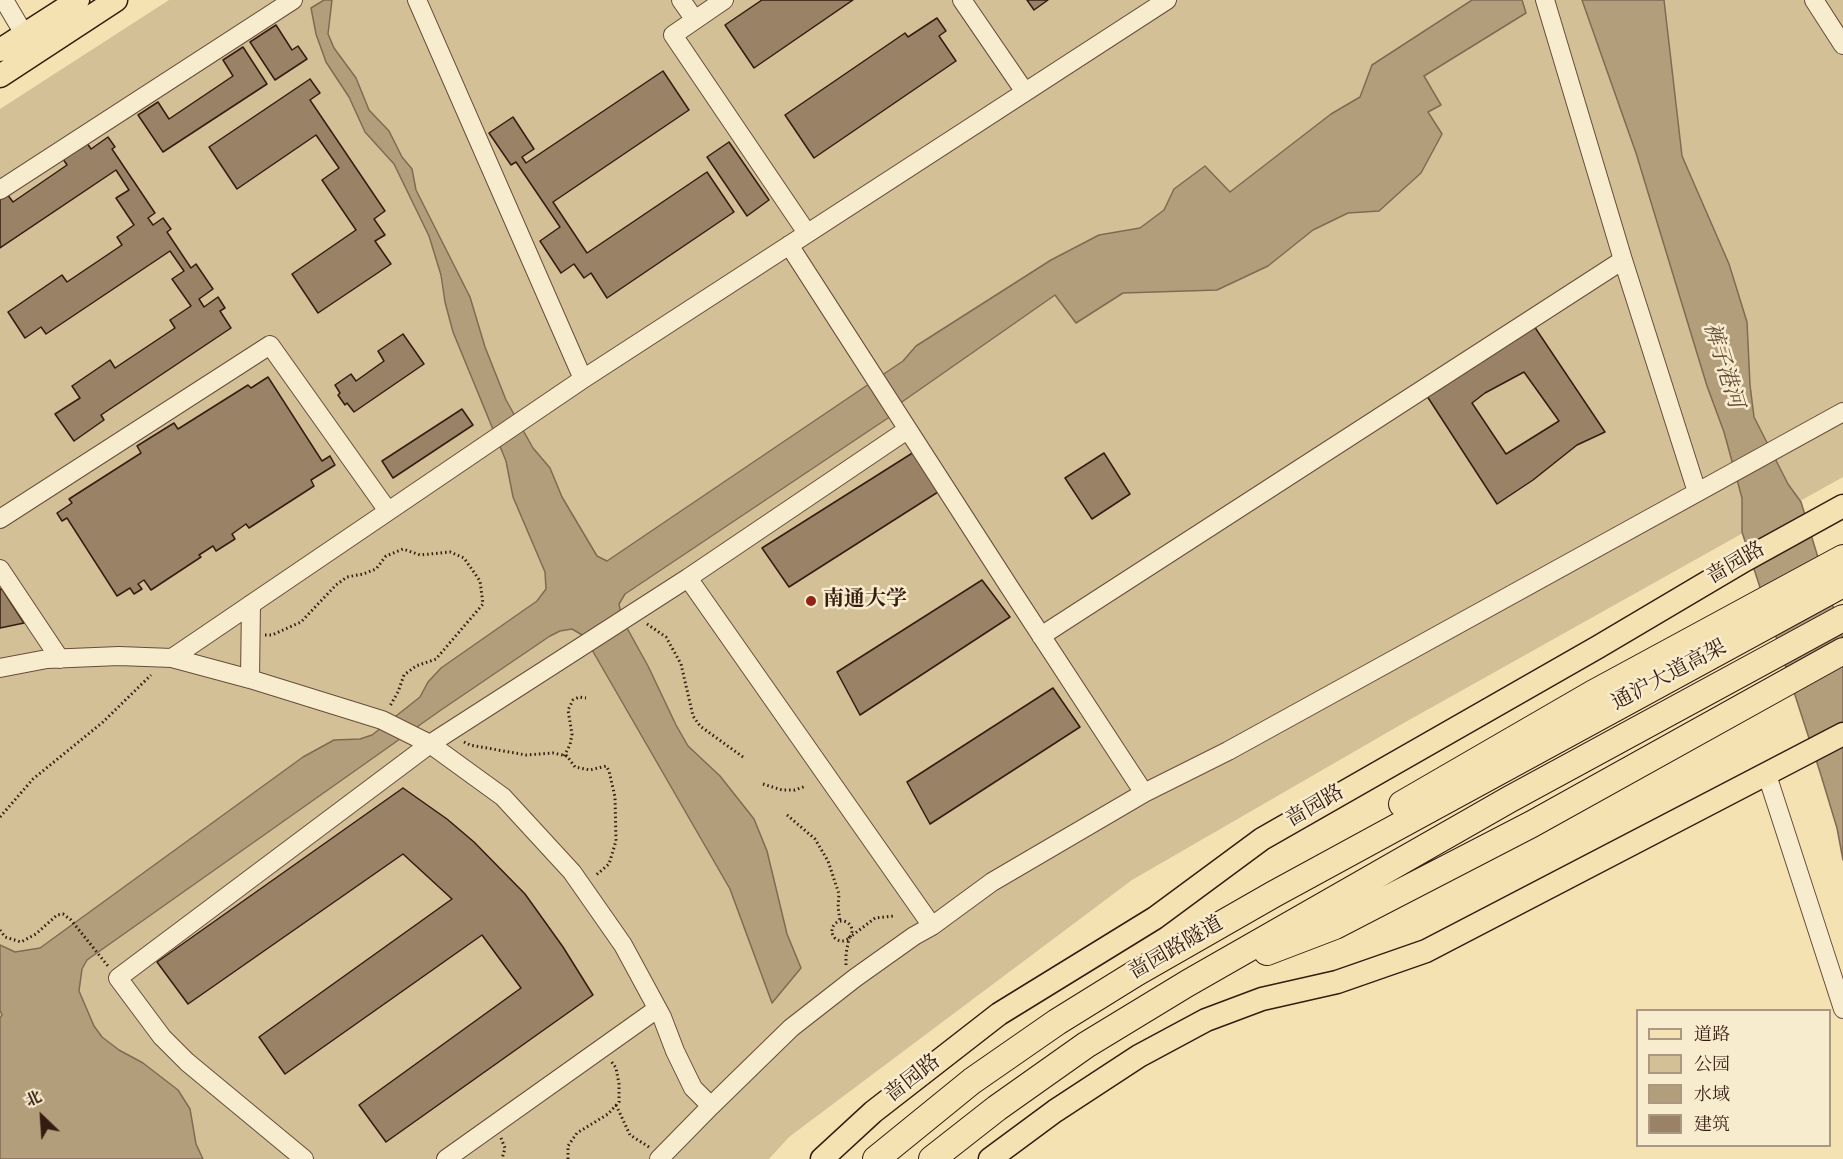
<!DOCTYPE html>
<html>
<head>
<meta charset="utf-8">
<style>
  body { margin:0 }
  #map { position:relative; width:1843px; height:1159px; overflow:hidden; background:#f4e2b3; font-family:"Sorts Mill Goudy","Noto Serif SC",serif }
  canvas { display:block }
  .legend { position:absolute; left:1636px; top:1009px; width:195px; height:138px; box-sizing:border-box; background:#f8ecce; border:2px solid #aa9882; margin:0; padding:8px 10px; list-style:none; font-size:18px; color:#361b11 }
  .legend li { display:flex; align-items:center; gap:12px; height:30px }
  .legend b { width:30px; border:2px solid #aa9882 }
  .north { position:absolute; left:12px; top:1087px; width:60px; height:60px; -webkit-text-stroke:4px #f8ecce; paint-order:stroke; rotate:335deg; font-size:16px; font-weight:700; line-height:24px; text-align:center; color:#361b11 }
  .north::after { content:''; display:block; margin:auto; width:21px; height:27px; background:#361b11; clip-path:polygon(50% 0,100% 100%,50% 72%,0 100%) }
</style>
</head>
<body>
<div id="map">
<canvas width="1843" height="1159"></canvas>
<ul class="legend">
<li><b style="height:8px;background:#f4e2b3"></b>道路</li>
<li><b style="height:16px;background:#d4c097"></b>公园</li>
<li><b style="height:16px;background:#b39e7c"></b>水域</li>
<li><b style="height:16px;background:#998265"></b>建筑</li>
</ul>
<div class="north">北</div>
</div>
<script>
const ctx = document.querySelector('canvas').getContext('2d');
ctx.lineJoin = 'round';
function paint(path, color) { ctx.fillStyle = color; ctx.fill(path, 'evenodd'); }
const poly = rows => new Path2D(rows.map(r => 'M' + r).join(''));
function strokePath(path, color, width, dash) { ctx.strokeStyle = color; ctx.lineWidth = width; ctx.lineCap = dash ? 'butt' : 'round'; ctx.setLineDash(dash || []); ctx.stroke(path); }
function write(font, color, halo, rows, align = 'center') {
  ctx.font = font + ' "Sorts Mill Goudy","Noto Serif SC",serif'; ctx.lineWidth = 5; ctx.setLineDash([]); ctx.textBaseline = 'middle'; ctx.strokeStyle = halo; ctx.fillStyle = color; for (const [text, x, y, turn = 0] of rows) {
    ctx.save(); ctx.translate(x, y); ctx.rotate((+turn || 0) * Math.PI / 180); ctx.textAlign = isNaN(turn) ? turn : align; if (halo) ctx.strokeText(text, 0, 0); ctx.fillText(text, 0, 0); ctx.restore();
  }
}
const green = poly([
  [169,0,1843,0,1843,477,1402,724,1132,880,789,1137,769,1159,0,1159,0,109]
]);
const water = poly([
  [324,0,332,0,328,34,334,48,356,78,369,110,389,131,402,157,412,169,416,190,470,297,485,347,506,400,533,448,550,468,562,497,597,556,607,561,903,361,916,346,1051,260,1099,235,1140,228,1164,210,1174,189,1205,166,1230,192,1331,114,1360,97,1372,65,1472,0,1522,0,1526,13,1424,76,1441,105,1428,112,1442,134,1421,173,1379,211,1348,213,1313,230,1268,266,1217,290,1123,293,1076,323,1055,295,889,411,891,416,625,594,619,604,622,619,648,666,676,725,688,746,720,776,754,819,767,851,787,934,801,968,772,1003,730,889,584,636,572,629,560,631,550,636,441,710,87,960,82,969,79,991,94,1026,102,1037,119,1050,143,1063,178,1090,190,1109,196,1144,203,1159,0,1159,0,1018,2,1015,0,1010,0,945,15,952,40,948,303,757,334,740,360,739,372,735,420,697,428,682,441,668,537,601,546,589,545,572,513,497,506,461,453,332,445,302,441,275,429,236,394,164,365,132,349,97,326,62,316,34,311,8,324,0],
  [1582,0,1664,0,1682,156,1729,264,1747,322,1750,385,1754,417,1788,484,1801,502,1843,639,1843,860,1837,828,1820,772,1742,532,1742,498,1724,432,1707,386,1636,153,1582,0]
]);
const building = poly([
  [762,0,853,0,754,68,725,25,762,0],
  [1027,0,1048,0,1034,10,1027,0],
  [937,18,946,31,939,36,956,61,814,158,785,115,905,33,908,37,937,18],
  [276,25,292,50,298,46,307,59,275,80,250,42,276,25],
  [243,47,267,84,163,152,138,115,158,102,169,119,233,76,223,60,243,47],
  [663,71,689,110,553,202,587,253,707,172,734,212,607,298,591,273,584,278,574,264,561,273,540,241,560,227,516,162,511,165,489,133,513,117,534,149,522,157,526,163,663,71],
  [310,79,320,93,310,100,385,211,374,219,385,235,375,241,391,264,318,313,292,274,356,230,322,180,339,168,316,135,237,189,209,147,310,79],
  [108,137,115,147,112,149,155,213,148,218,153,225,163,218,171,229,167,232,191,268,196,264,213,289,199,299,204,307,218,297,225,308,220,311,231,328,101,415,104,420,74,441,55,414,80,398,72,386,110,360,115,368,175,328,170,320,191,306,172,279,184,271,170,251,46,334,41,327,25,338,8,312,62,275,67,282,122,245,117,237,134,225,116,198,129,190,116,170,0,248,0,198,7,194,13,202,67,165,61,156,85,140,91,149,108,137],
  [729,142,769,200,747,216,707,157,729,142],
  [1534,326,1605,432,1577,445,1533,480,1497,504,1425,393,1534,326],
  [1524,372,1559,421,1506,454,1472,403,1485,393,1524,372],
  [403,334,424,364,354,412,347,403,345,405,338,395,340,393,335,385,351,374,356,381,384,361,378,351,403,334],
  [268,377,322,461,330,456,335,465,311,480,314,486,249,528,246,524,232,534,235,539,216,551,213,546,199,555,201,557,151,590,144,580,138,584,142,589,134,594,130,588,117,596,67,518,62,521,57,513,72,503,69,499,141,453,137,446,174,423,178,429,248,385,251,388,268,377],
  [462,409,473,425,393,478,382,461,462,409],
  [914,452,938,492,789,587,762,548,914,452],
  [1104,453,1130,494,1092,519,1065,478,1104,453],
  [982,580,1010,617,860,715,837,672,982,580],
  [0,589,2,589,24,623,0,628,0,589],
  [1053,688,1080,727,930,824,907,782,1053,688],
  [403,788,447,819,474,842,525,894,563,947,593,995,386,1142,359,1105,521,988,482,935,285,1074,259,1037,452,899,403,854,188,1004,157,962,403,788]
]);
const path = poly([
  [647,624,666,637,681,664,693,716,700,726,743,757],
  [265,635,272,635,301,622,336,585,347,577,363,574,376,569,386,556,403,549,420,555,450,552,464,558,480,581,483,604,436,659,416,666,404,675,398,692,390,706],
  [464,742,470,745,526,755,553,753,567,756,575,767,590,770,606,766,609,771,615,797,616,841,609,864,595,876],
  [564,756,570,745,572,734,568,710,573,700,579,697,586,698],
  [763,784,782,790,795,790,806,786],
  [787,815,815,839,828,861,839,894,838,907,840,921],
  [0,817,33,779,103,722,151,675],
  '832 931a10 10 0 1 1 20 0a10 10 0 1 1-20 0Z',
  [0,930,5,937,21,942,36,934,57,915,63,914,71,920,108,966],
  [846,965,846,954,849,938,875,918,894,916],
  [616,1105,630,1135,649,1147],
  [501,1138,505,1148,502,1159],
  [568,1159,568,1146,577,1133,608,1114,619,1102,619,1084,616,1068,611,1061]
]);
const minor = poly([
  [4,0,30,44],
  [417,0,583,379],
  [681,0,695,20],
  [724,0,673,35,807,233],
  [962,0,1025,92],
  [1545,0,1623,260,1697,492],
  [1814,0,1843,45],
  [0,190,293,0],
  [789,245,1010,588,1144,793],
  [0,519,270,345,388,511],
  [0,569,60,659],
  [688,578,932,926],
  [1041,636,1623,260],
  [172,658,583,379,1167,0],
  [0,668,47,659,119,656,172,658,250,679,382,720,430,744,503,797,572,872,623,945,662,1017,675,1051,693,1088,711,1106],
  [250,679,251,604],
  [1767,775,1843,1009],
  [304,1159,187,1062,162,1037,118,978,430,744,688,578,907,430],
  [446,1159,657,1009],
  [659,1159,711,1106,791,1028,855,978,914,936,932,926,992,882,1144,793,1228,751,1843,412]
]);
const major = poly([
  [0,50,78,0],
  [0,76,116,0],
  [822,1159,873,1112,999,1014,1155,918,1262,839,1598,647,1745,560,1843,506],
  [990,1159,1055,1111,1139,1056,1206,1020,1262,999,1337,982,1426,951,1843,734]
]);
const highway = poly([
  [1402,804,1592,694,1843,558],
  [1267,952,1335,926,1532,824,1843,651],
  [876,1159,972,1081,1057,1022,1136,973,1274,894,1843,584],
  [932,1159,997,1108,1086,1045,1188,983,1510,799,1843,618]
]);
const markers = [
  [811,601,6,"#8f2418"]
];
const streetNames = [
  ["啬园路",1737,565,-30],
  ["通沪大道高架",1670,677,-28],
  ["啬园路",1316,808,-30],
  ["啬园路隧道",1177,950,-30],
  ["啬园路",914,1080,-38]
];
const poiNames = [
  ["南通大学",823,601]
];
const waterNames = [
  ["裤子港河",1721,366,73]
];
paint(green, '#d4c097');
paint(water, '#b39e7c');
strokePath(water, '#816a51', 1.5);
paint(building, '#998265');
strokePath(building, '#361b11', 1.5);
strokePath(minor, '#664d3a', 20);
strokePath(major, '#361b11', 25);
strokePath(highway, '#361b11', 28);
strokePath(path, '#361b11', 3, [1.5, 3]);
strokePath(minor, '#f8ecce', 18);
strokePath(major, '#f4e2b3', 22);
strokePath(highway, '#f4e2b3', 26);
for (const [x, y, r, color] of markers) { const dot = new Path2D(); dot.arc(x, y, r, 0, 2 * Math.PI); ctx.fillStyle = color; ctx.fill(dot); strokePath(dot, '#f8ecce', 2); }
write('21px', '#361b11', '#f8ecce', streetNames);
write('bold 21px', '#361b11', '#f8ecce', poiNames, 'left');
write('italic 22px', '#624936', '#f8ecce', waterNames);
</script>
</body>
</html>
